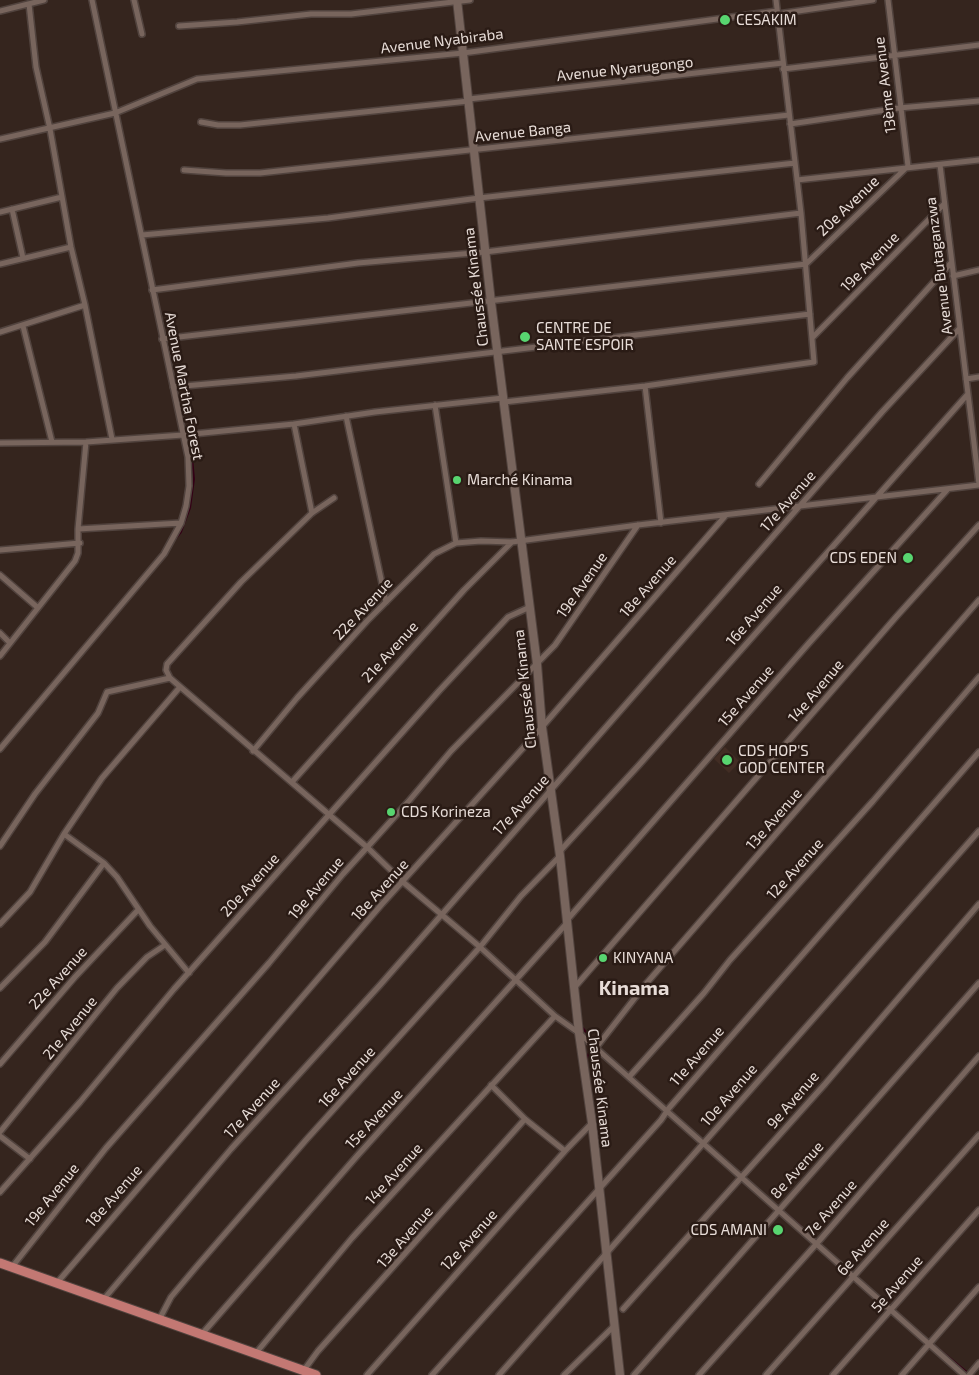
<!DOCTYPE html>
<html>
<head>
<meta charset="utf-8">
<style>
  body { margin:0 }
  canvas { display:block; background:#35251e }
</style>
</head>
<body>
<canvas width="979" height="1375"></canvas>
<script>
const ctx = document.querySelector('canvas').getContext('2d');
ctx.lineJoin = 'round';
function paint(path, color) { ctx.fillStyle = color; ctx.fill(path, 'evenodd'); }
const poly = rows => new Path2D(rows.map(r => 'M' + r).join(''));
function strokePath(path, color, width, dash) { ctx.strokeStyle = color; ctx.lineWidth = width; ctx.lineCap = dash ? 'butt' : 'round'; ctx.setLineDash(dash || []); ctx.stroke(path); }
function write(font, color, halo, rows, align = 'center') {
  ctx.font = font + ' "Exo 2",sans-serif'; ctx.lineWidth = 5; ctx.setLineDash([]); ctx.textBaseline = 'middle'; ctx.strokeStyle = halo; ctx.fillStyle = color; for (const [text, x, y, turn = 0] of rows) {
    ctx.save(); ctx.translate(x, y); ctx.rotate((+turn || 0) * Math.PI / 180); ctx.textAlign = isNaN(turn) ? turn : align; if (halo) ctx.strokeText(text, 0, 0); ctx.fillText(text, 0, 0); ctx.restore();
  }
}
const built = poly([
  [725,747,740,762,729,773,714,759]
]);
const stream = poly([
  [172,543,181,532,190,508,194,479,190,435],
  [581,1026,597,1045],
  [586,1060,590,1051],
  [759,1190,801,1226],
  [819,1243,924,1336],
  [933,1344,968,1373]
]);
const street = poly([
  [134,0,142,34],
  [29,4,36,67,50,129,71,247,85,305,112,439],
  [0,11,44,0],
  [778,14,873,0],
  [179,26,237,22,311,14,351,14,470,0],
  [783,69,979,45],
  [469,99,783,63],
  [201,122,218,125,240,125,469,101],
  [790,124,899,108,979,101],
  [0,139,115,113,197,79,463,53,777,11],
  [940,165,979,484],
  [184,170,226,173,260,173,789,115],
  [797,180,979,160],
  [12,209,23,258],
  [0,212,62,197],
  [142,235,328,218,479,198,795,163],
  [0,264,71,247],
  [953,276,979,270],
  [152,290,358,263,485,252,801,213],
  [23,326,52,442],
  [0,332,85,305],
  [813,337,944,204],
  [162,339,806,264,908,166,888,0],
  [966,379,979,377],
  [645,386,661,523],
  [173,387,296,376,810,314],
  [504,402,645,386,814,362,801,213,776,0],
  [435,405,456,543],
  [346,416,386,602],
  [294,424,312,513],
  [0,443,86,442,183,435,294,424,375,412,503,398],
  [759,484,847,378,951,263],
  [334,498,312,513,241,582,167,664,166,670,170,678,368,848,403,882,480,947,555,1016,579,1033,964,1375],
  [78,529,181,523],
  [0,550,80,543],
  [0,575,37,607],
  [0,633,10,643],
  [0,656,75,561,78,553,78,529,86,442],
  [0,749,164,554,181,523,186,506,189,486,188,457,92,0],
  [253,751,297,698,367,621,434,554,456,543,481,541,512,542,638,525,979,485],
  [292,782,464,590,512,542],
  [64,834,104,863,117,877,150,926,189,973],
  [0,846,35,794,98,713,107,692,170,678],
  [560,851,639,765,967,395],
  [567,920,809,643,947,490],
  [0,924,30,892,64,834,102,778,180,687],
  [0,988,45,942,104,863],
  [574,988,896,617,979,525],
  [595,1049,645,985,979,600],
  [0,1064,75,977,138,910],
  [629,1077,704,993,730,960,873,801,979,677],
  [491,1085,525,1119,565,1151],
  [0,1132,117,988,147,957,165,945],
  [0,1136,30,1159],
  [0,1192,80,1102,174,989,439,691,508,617,530,607],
  [12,1267,106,1148,269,963,343,874,408,802,451,751,555,645,638,525],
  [56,1284,382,904,542,727,726,515],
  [103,1300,231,1149,380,985,882,412,959,329],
  [623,1309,825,1084,979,904],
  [160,1318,171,1297,197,1266,306,1140,480,947,521,896,560,856],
  [202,1334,357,1156,567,923],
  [256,1353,352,1238,555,1016],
  [304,1370,318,1351,525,1119],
  [367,1375,565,1151,592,1123],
  [432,1375,661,1120,669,1108,979,752],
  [499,1375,979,831],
  [564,1375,614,1326],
  [634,1375,979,983],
  [699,1375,819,1241,979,1056],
  [766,1375,979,1135],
  [833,1375,979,1210],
  [902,1375,979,1287],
  [969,1375,979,1363]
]);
const secondary = poly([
  [457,0,491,302,537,664,542,727,560,856,579,1033,592,1123,620,1375]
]);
const primary = poly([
  [0,1263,316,1375]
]);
const markers = [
  [725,20,6,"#58d570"],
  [525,337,6,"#58d570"],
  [457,480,5,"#58d570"],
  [908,558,6,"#58d570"],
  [727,760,6,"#58d570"],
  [391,812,5,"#58d570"],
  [603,958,5,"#58d570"],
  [778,1230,6,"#58d570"]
];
const poiNames = [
  ["CESAKIM",736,20],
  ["CENTRE DE",536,328],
  ["SANTE ESPOIR",536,345],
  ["Marché Kinama",467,480],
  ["CDS EDEN",897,558,"right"],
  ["CDS HOP'S",738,751],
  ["GOD CENTER",738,768],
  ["CDS Korineza",401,812],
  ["KINYANA",613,958],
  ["CDS AMANI",767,1230,"right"]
];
const streetNames = [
  ["Avenue Nyabiraba",442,41,-7],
  ["Avenue Nyarugongo",625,69,-6],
  ["13ème Avenue",885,85,-97],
  ["Avenue Banga",523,132,-6],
  ["20e Avenue",848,206,-44],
  ["19e Avenue",870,262,-46],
  ["Avenue Butaganzwa",939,266,-97],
  ["Chaussée Kinama",476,287,-97],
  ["Avenue Martha Forest",184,386,79],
  ["17e Avenue",788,501,-49],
  ["19e Avenue",582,585,-55],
  ["18e Avenue",648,586,-49],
  ["22e Avenue",363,609,-47],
  ["16e Avenue",754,615,-49],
  ["21e Avenue",390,652,-48],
  ["Chaussée Kinama",525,689,-96],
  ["14e Avenue",816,691,-50],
  ["15e Avenue",746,696,-49],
  ["17e Avenue",521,805,-48],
  ["13e Avenue",774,819,-49],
  ["12e Avenue",795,869,-48],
  ["20e Avenue",250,885,-48],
  ["19e Avenue",316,888,-50],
  ["18e Avenue",380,890,-48],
  ["22e Avenue",58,978,-48],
  ["21e Avenue",70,1028,-51],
  ["11e Avenue",697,1056,-49],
  ["16e Avenue",347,1077,-48],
  ["Chaussée Kinama",600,1088,83],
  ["10e Avenue",729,1095,-49],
  ["9e Avenue",793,1100,-49],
  ["17e Avenue",252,1108,-48],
  ["15e Avenue",374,1119,-47],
  ["8e Avenue",797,1170,-48],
  ["14e Avenue",394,1174,-48],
  ["19e Avenue",52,1195,-51],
  ["18e Avenue",114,1196,-49],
  ["7e Avenue",831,1208,-49],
  ["13e Avenue",405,1237,-49],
  ["12e Avenue",469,1240,-48],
  ["6e Avenue",863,1247,-49],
  ["5e Avenue",897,1284,-49]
];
const districtNames = [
  ["Kinama",634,988]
];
paint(built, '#422d24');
strokePath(stream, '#330015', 2);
strokePath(street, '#51433e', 8);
strokePath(secondary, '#51433e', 10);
strokePath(primary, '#51433e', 11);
strokePath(street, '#78655d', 5);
strokePath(secondary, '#78655d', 8);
strokePath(primary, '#c37873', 9);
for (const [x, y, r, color] of markers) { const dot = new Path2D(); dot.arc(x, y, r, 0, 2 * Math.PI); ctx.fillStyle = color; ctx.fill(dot); strokePath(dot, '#2a1b15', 2); }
write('15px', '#e7dcd7', '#2a1b15', poiNames, 'left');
write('15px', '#e7dcd7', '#2a1b15', streetNames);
write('bold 20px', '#e7dcd7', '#2a1b15', districtNames);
</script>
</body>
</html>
